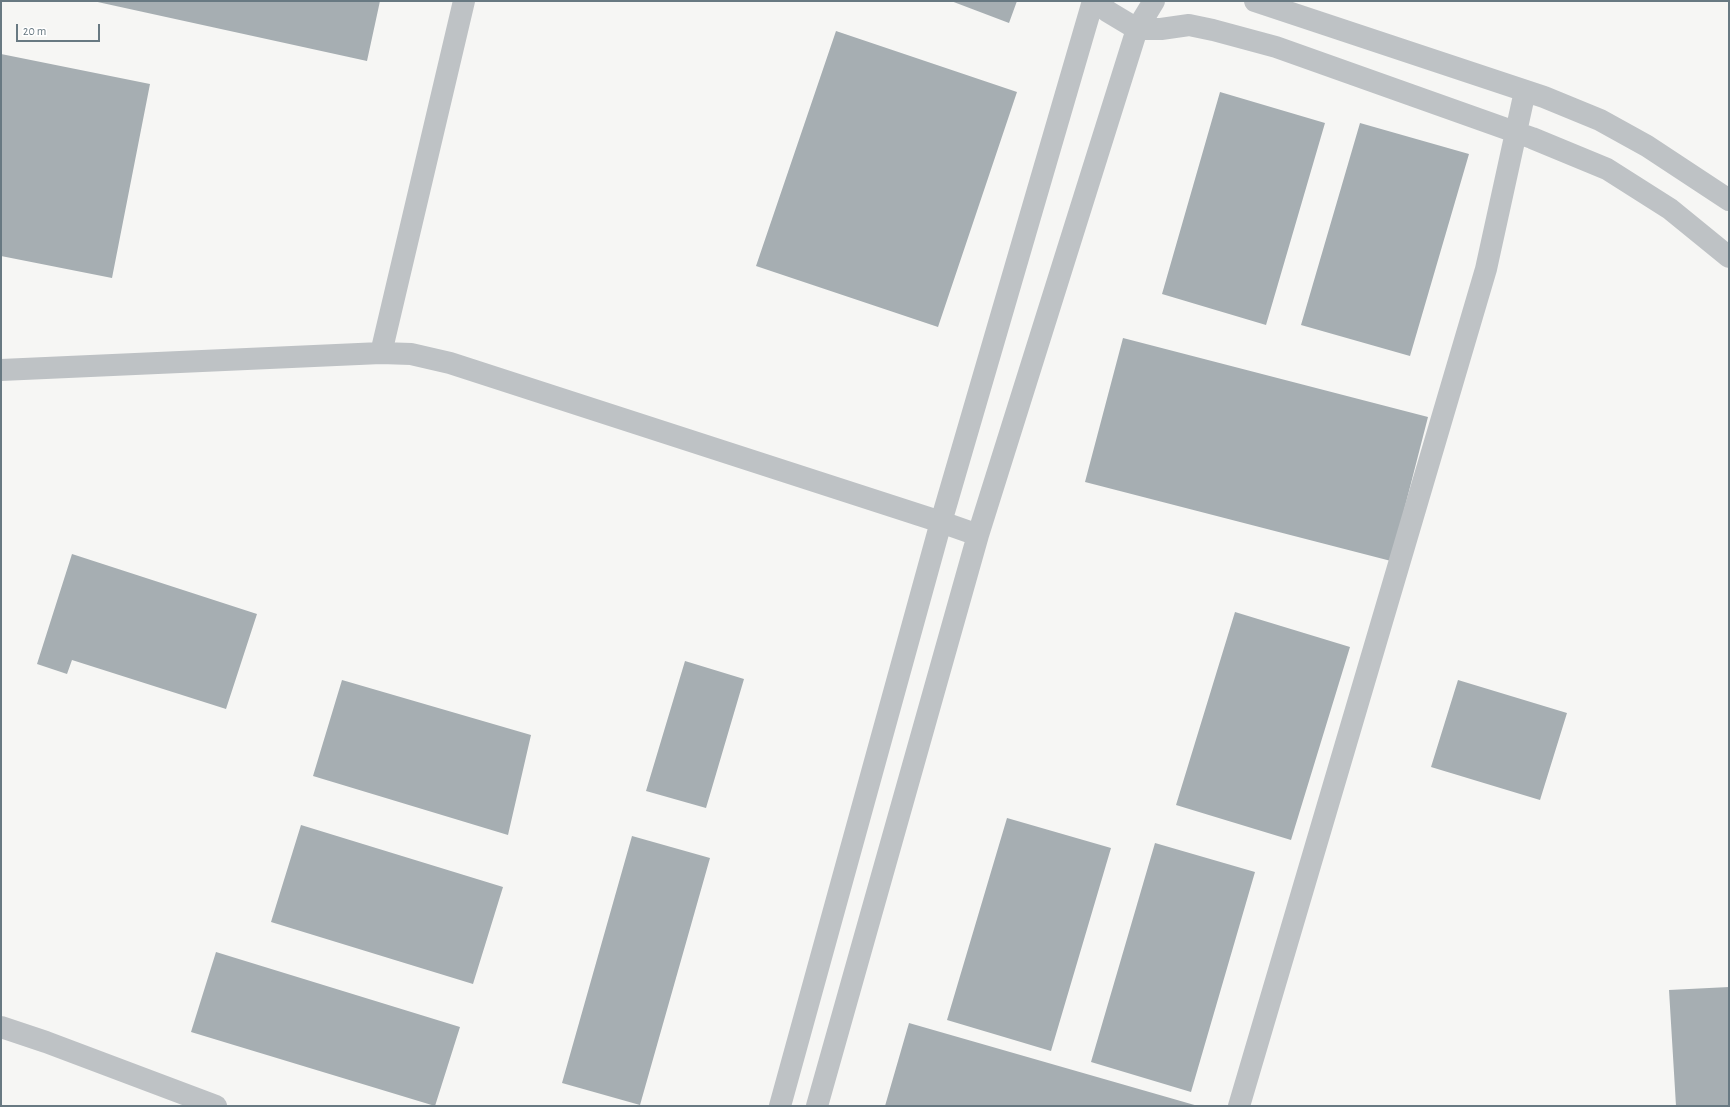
<!DOCTYPE html>
<html>
<head>
<meta charset="utf-8">
<style>
  body { margin:0 }
  #map { position:relative; width:1730px; height:1107px; overflow:hidden; background:#f6f6f4; font-family:"Alegreya Sans",sans-serif }
  canvas { display:block }
  .frame { position:absolute; inset:0; border:2px solid #687982; pointer-events:none }
  .scale { position:absolute; left:16px; top:24px; width:84px; height:18px; box-sizing:border-box; border:2px solid #687982; border-top:0; padding-left:5px; font-size:12px; line-height:14px; white-space:nowrap; color:#687982; -webkit-text-stroke:3px #fff; paint-order:stroke }
</style>
</head>
<body>
<div id="map">
<canvas width="1730" height="1107"></canvas>
<div class="frame"></div>
<div class="scale">20 m</div>
</div>
<script>
const ctx = document.querySelector('canvas').getContext('2d');
ctx.lineJoin = 'round';
function paint(path, color) { ctx.fillStyle = color; ctx.fill(path, 'evenodd'); }
const poly = rows => new Path2D(rows.map(r => 'M' + r).join(''));
function strokePath(path, color, width, dash) { ctx.strokeStyle = color; ctx.lineWidth = width; ctx.lineCap = dash ? 'butt' : 'round'; ctx.setLineDash(dash || []); ctx.stroke(path); }
const building = poly([
  [93,1,380,1,367,61],
  [951,1,1017,1,1009,23],
  [836,31,1017,92,938,327,756,266],
  [1,54,150,84,112,278,1,256],
  [1220,92,1325,123,1266,325,1162,294],
  [1360,123,1469,154,1410,356,1301,325],
  [1123,338,1428,417,1391,561,1085,482],
  [72,554,257,614,226,709,72,660,67,674,37,664],
  [1235,612,1350,647,1291,840,1176,805],
  [685,661,744,679,706,808,646,791],
  [342,680,531,735,508,835,313,776],
  [1458,680,1567,713,1540,800,1431,767],
  [1007,818,1111,848,1051,1051,947,1020],
  [301,825,503,887,473,984,271,922],
  [632,836,710,858,640,1105,562,1083],
  [1155,843,1255,872,1191,1092,1091,1062],
  [216,952,460,1027,435,1106,191,1032],
  [1729,987,1729,1106,1676,1106,1669,990],
  [909,1023,1198,1106,885,1106]
]);
const minor = poly([
  [1100,1,1107,11,1137,29,1161,29,1189,25,1213,30,1276,47,1532,138,1607,169,1670,209,1729,257],
  [1255,1,1544,97,1600,120,1647,146,1729,200],
  [381,353,464,1],
  [1,370,381,353,411,354,450,363,941,522,978,535],
  [1,1027,46,1042,216,1106],
  [780,1106,941,522,1093,1],
  [817,1106,978,535,1137,29,1154,1],
  [1239,1106,1486,269,1525,91]
]);
paint(building, '#a6aeb2');
strokePath(minor, '#bec2c5', 22);
</script>
</body>
</html>
